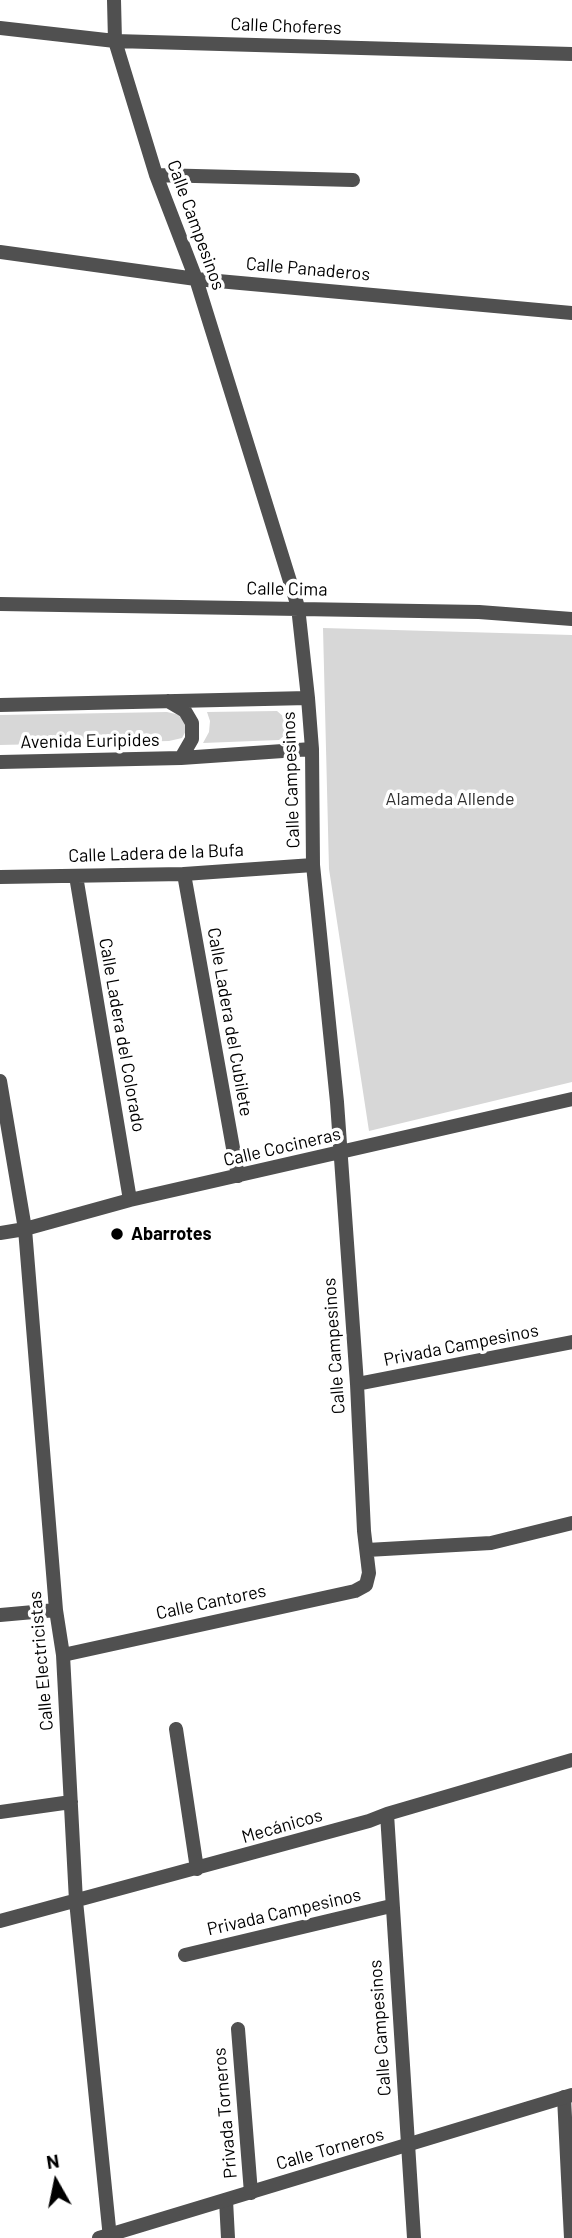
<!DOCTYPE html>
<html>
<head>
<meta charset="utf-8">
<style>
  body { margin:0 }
  #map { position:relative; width:572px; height:2238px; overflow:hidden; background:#fff; font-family:Barlow,sans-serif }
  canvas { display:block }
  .north { position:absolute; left:21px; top:2147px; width:70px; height:70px; -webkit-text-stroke:5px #fff; paint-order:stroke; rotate:351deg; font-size:19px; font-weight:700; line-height:28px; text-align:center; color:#000 }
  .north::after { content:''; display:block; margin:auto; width:24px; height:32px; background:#000; clip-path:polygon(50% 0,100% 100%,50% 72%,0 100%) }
</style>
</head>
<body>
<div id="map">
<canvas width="572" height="2238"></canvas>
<div class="north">N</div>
</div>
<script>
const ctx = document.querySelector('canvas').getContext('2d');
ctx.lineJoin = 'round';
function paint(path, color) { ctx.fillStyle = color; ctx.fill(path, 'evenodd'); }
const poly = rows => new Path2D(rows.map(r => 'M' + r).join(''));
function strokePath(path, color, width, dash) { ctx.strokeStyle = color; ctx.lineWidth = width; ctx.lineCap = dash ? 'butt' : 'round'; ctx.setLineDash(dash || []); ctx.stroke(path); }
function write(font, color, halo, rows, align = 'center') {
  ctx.font = font + ' Barlow,sans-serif'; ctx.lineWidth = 7; ctx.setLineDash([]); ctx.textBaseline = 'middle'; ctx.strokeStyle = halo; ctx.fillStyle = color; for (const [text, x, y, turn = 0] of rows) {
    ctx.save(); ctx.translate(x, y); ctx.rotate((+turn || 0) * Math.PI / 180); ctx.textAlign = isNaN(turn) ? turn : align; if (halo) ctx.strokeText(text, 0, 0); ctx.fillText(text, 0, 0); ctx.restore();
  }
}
const green = poly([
  [323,628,572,635,572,1082,369,1131,329,869],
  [277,711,284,717,287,725,286,734,279,740,203,743,209,732,210,721,207,712],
  [167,712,180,715,188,727,182,738,169,741,0,745,0,715]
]);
const minor = poly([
  [0,28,115,41,572,54],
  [156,175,353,180],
  [0,252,196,279,572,313],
  [0,604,479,612,572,619],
  [168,701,185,711,192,723,192,739,181,758],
  [0,705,308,698],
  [0,762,181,758,312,749],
  [184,874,238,1176],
  [76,876,130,1200],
  [0,877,184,874,313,865],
  [0,1081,25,1229,56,1610,63,1655,76,1901,110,2238],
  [0,1233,25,1229,130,1200,572,1099],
  [357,1384,572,1342],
  [367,1550,491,1543,572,1523],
  [0,1615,56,1610],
  [63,1655,355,1591,366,1585,369,1573,364,1531,357,1384,337,1102,313,865,312,749,308,698,298,607,196,279,156,175,115,41,114,0],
  [176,1729,197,1869],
  [0,1812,71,1802],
  [387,1814,414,2238],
  [0,1921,369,1821,387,1814,572,1760],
  [185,1955,391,1906],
  [238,2029,251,2193],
  [564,2097,571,2238],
  [226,2200,228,2238]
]);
const tertiary = poly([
  [99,2238,572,2095]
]);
const markers = [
  [117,1234,7,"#000"]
];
const streetNames = [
  ["Calle Choferes",286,26,2],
  ["Calle Campesinos",196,225,70],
  ["Calle Panaderos",308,269,5],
  ["Calle Cima",287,589,1],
  ["Avenida Euripides",90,741,-1],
  ["Calle Campesinos",291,780,-92],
  ["Calle Ladera de la Bufa",156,853,-2],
  ["Calle Ladera del Cubilete",230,1022,80],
  ["Calle Ladera del Colorado",122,1035,80],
  ["Calle Cocineras",282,1147,-13],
  ["Privada Campesinos",461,1345,-11],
  ["Calle Campesinos",334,1346,-94],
  ["Calle Cantores",211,1602,-12],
  ["Calle Electricistas",41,1661,-95],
  ["Mecánicos",282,1826,-16],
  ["Privada Campesinos",284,1912,-13],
  ["Calle Campesinos",380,2028,-94],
  ["Privada Torneros",225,2113,-95],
  ["Calle Torneros",330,2149,-16]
];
const parkNames = [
  ["Alameda Allende",450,799]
];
const poiNames = [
  ["Abarrotes",131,1234]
];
paint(green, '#d7d7d7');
strokePath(minor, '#505050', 14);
strokePath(tertiary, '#505050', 14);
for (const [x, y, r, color] of markers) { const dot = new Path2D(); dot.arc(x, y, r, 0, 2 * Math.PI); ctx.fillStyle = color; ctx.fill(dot); strokePath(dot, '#fff', 2.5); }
write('18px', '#000', '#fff', streetNames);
write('18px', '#2e2e2e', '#fff', parkNames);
write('bold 18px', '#000', '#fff', poiNames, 'left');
</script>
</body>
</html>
